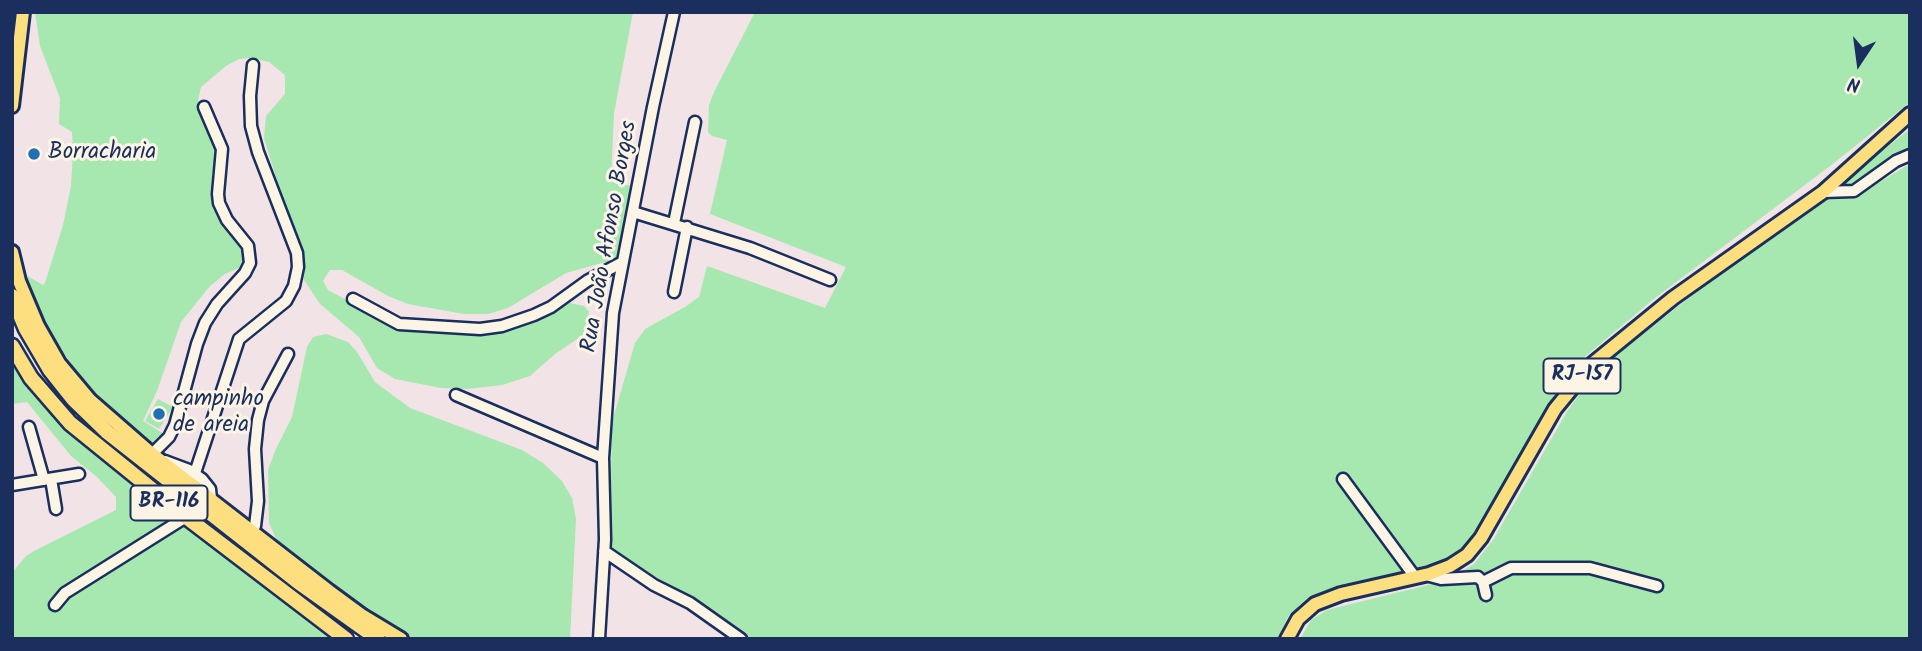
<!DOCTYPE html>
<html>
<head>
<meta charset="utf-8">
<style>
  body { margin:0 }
  #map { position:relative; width:1922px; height:651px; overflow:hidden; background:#f2e3e6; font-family:Kalam,sans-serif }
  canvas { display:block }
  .frame { position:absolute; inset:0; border:14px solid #1b2f5e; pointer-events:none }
  .north { position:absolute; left:1824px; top:28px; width:70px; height:70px; -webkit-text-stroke:5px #fcf5e5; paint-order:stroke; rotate:193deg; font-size:19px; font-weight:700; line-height:28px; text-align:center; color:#1b2f5e }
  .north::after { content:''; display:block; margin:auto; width:24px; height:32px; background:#1b2f5e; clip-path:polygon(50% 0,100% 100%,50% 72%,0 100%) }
</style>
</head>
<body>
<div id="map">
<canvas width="1922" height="651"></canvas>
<div class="frame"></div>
<div class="north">N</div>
</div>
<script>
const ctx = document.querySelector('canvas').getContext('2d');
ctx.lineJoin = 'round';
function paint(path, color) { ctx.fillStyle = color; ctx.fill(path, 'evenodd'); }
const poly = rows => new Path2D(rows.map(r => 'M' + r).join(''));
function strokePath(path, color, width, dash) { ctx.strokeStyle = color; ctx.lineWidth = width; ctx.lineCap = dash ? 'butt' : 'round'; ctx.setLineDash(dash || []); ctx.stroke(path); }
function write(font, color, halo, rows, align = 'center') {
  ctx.font = font + ' Kalam,sans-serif'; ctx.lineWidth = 6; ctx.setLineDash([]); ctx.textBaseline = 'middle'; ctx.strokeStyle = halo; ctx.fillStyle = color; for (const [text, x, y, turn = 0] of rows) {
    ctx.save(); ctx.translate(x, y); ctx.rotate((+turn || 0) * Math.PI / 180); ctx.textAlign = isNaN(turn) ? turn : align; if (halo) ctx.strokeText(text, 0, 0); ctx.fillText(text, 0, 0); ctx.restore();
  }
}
const green = poly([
  [35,12,633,12,614,113,611,180,631,186,616,259,566,273,508,308,488,314,464,314,408,304,388,296,342,270,330,270,323,281,328,290,383,320,408,329,482,333,570,303,584,306,589,312,583,335,555,354,530,376,502,385,467,389,441,388,395,379,377,368,359,337,320,304,304,280,302,262,264,138,266,116,285,94,285,75,269,62,250,58,239,59,226,66,201,87,198,100,215,142,214,201,248,253,244,266,225,274,210,286,181,322,157,391,143,421,164,434,151,448,101,403,78,374,51,334,24,274,43,285,45,283,63,225,71,186,73,152,72,132,59,124,60,98,40,46],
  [755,12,1910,12,1910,102,1834,163,1655,298,1575,365,1556,392,1482,527,1473,540,1444,560,1421,569,1340,587,1308,598,1289,615,1277,639,749,639,677,590,612,550,611,474,612,422,635,343,645,329,685,307,699,297,707,266,825,308,846,267,710,214,727,140,712,136,708,132,709,105,714,92],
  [1910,129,1910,152,1856,185,1841,187,1842,182],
  [1910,164,1910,639,1300,639,1311,620,1327,610,1444,581,1474,564,1493,540,1568,410,1584,388,1608,361,1730,266,1825,197,1847,198,1856,196],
  [326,334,348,342,357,352,375,382,410,408,522,450,543,463,562,481,572,498,576,519,570,639,414,639,352,598,286,550,277,541,269,523,268,470,275,451,292,417,307,347,313,337],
  [12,355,62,425,80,443,340,639,12,639,12,573,26,556,34,551,116,510,116,497,97,477,71,456,27,402,12,404],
  [158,399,173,407,159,429,145,421]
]);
const minor = poly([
  [1823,192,1854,191,1896,161,1910,155],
  [633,212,750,248,830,280],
  [674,223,695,122],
  [674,292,687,227],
  [353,299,399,324,480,329,502,326,534,315,551,307,587,281,623,262],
  [456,395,603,458],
  [29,427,44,480],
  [152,454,169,437,175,425,197,344,205,323,217,304,245,273,250,263,248,246,227,220,219,203,218,194,222,149,204,107],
  [165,461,189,470,202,479,210,489,211,499],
  [195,473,239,339,286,301,294,286,298,267,297,253,258,152,251,126,250,96,253,65],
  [51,479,56,509],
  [1343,479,1415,577],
  [12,485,79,474],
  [252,531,255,526,258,501,255,449,258,420,263,401,288,354],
  [604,551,654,585,690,603,741,639],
  [1426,575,1441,579,1478,577,1483,582,1486,595],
  [1483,582,1511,568,1590,568,1657,586],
  [55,605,65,593,186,517],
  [599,639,605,539,603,458,613,313,653,107,674,12]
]);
const major = poly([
  [12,106,23,12],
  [12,252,19,281,38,326,59,363,90,400,152,454,329,591,363,616,401,639],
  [1287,639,1298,619,1315,604,1341,594,1429,574,1450,566,1467,555,1481,538,1555,409,1591,365,1673,298,1823,192,1910,114]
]);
const highway = poly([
  [12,296,26,329,50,370,73,399,107,432,298,582,378,639],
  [12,346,31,378,70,423,186,517,346,639]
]);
const markers = [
  [34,154,7,"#1f6fb2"],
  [159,414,7,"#1f6fb2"]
];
const shields = [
  [1582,376,77],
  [169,503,77]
];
const shieldNames = [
  ["RJ-157",1582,376],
  ["BR-116",169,503]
];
const poiNames = [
  ["Borracharia",48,154],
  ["campinho",173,401],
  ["de areia",173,427]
];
const streetNames = [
  ["Rua João Afonso Borges",611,237,-80]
];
paint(green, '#a7e8b0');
strokePath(minor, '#1b2f5e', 15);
strokePath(major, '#1b2f5e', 18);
strokePath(highway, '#1b2f5e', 19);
strokePath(minor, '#fcf5e5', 10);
strokePath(major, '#fddf80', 12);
strokePath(highway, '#fddf80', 14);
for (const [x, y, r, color] of markers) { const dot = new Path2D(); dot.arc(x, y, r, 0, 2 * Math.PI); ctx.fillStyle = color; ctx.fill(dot); strokePath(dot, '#fcf5e5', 2.5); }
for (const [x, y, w] of shields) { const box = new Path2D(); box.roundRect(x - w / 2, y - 17.5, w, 35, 5); ctx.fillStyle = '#fcf5e5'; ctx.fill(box); strokePath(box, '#1b2f5e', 2); }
write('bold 21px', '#1b2f5e', null, shieldNames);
write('23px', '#1b2f5e', '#fcf5e5', poiNames, 'left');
write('23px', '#1b2f5e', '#fcf5e5', streetNames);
</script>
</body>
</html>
